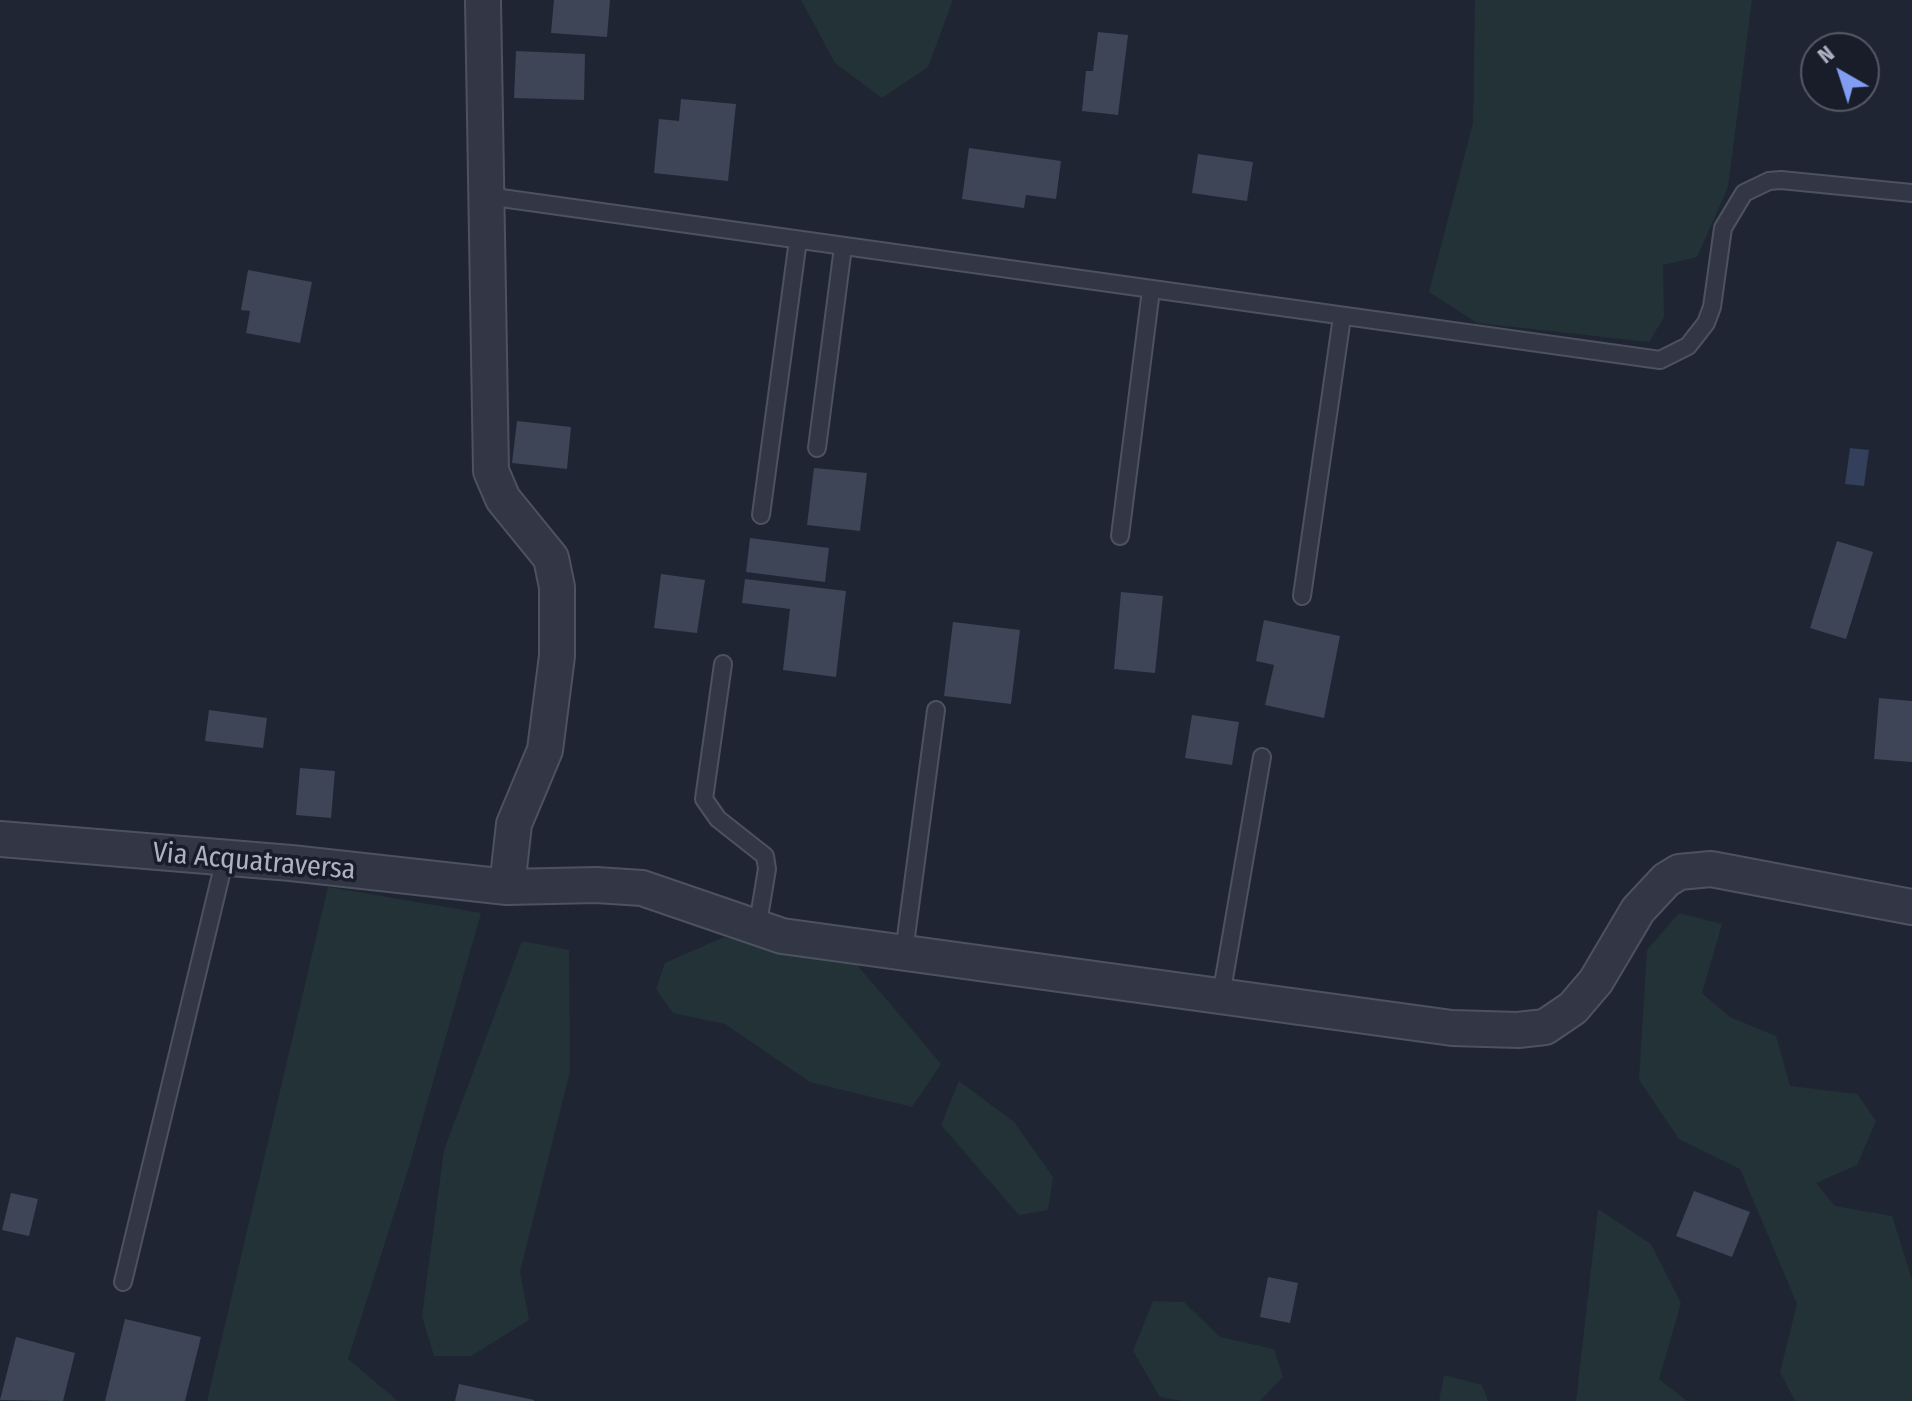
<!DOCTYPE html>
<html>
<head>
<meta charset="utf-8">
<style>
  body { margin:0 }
  #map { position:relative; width:1912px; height:1401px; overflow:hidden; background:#202534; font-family:"Fira Sans Condensed",sans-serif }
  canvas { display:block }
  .north { position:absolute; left:1800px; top:32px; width:80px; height:80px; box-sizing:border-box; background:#181d29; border:2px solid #535966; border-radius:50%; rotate:321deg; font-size:22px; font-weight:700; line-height:32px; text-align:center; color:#acb2c2 }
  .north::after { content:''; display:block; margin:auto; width:28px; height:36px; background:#819df2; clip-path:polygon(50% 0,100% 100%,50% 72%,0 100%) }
</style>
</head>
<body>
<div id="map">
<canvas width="1912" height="1401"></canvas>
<div class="north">N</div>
</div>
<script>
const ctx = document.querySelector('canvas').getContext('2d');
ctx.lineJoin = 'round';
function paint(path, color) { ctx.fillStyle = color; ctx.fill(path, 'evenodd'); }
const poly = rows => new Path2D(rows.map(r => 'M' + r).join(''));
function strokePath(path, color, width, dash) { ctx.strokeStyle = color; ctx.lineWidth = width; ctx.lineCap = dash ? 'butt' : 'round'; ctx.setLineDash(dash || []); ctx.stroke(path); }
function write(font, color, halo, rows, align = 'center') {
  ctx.font = font + ' "Fira Sans Condensed",sans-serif'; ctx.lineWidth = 7; ctx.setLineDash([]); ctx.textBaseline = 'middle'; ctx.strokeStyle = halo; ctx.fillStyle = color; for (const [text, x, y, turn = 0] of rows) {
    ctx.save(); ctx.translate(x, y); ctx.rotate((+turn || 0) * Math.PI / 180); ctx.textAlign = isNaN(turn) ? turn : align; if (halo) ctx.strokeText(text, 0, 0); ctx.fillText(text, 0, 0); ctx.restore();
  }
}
const green = poly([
  [801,0,953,0,928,67,882,98,835,63],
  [1475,0,1752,0,1728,187,1697,257,1663,265,1664,317,1649,342,1477,323,1429,292,1473,123],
  [328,887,481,913,408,1170,348,1359,398,1401,207,1401],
  [1679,913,1722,924,1702,993,1730,1017,1776,1036,1790,1086,1857,1094,1876,1121,1857,1165,1816,1183,1835,1206,1892,1216,1912,1279,1912,1401,1795,1401,1780,1372,1797,1304,1740,1169,1679,1139,1639,1080,1647,950],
  [724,937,853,960,941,1064,912,1107,810,1082,725,1024,673,1013,656,989,665,963],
  [522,941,569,950,570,1071,520,1272,529,1320,471,1356,434,1356,422,1316,444,1150],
  [959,1081,1014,1122,1053,1177,1048,1210,1019,1215,941,1125],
  [1598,1209,1651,1244,1681,1303,1659,1379,1687,1401,1576,1401],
  [1153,1301,1184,1302,1220,1337,1274,1349,1283,1377,1260,1401,1183,1401,1160,1397,1133,1351],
  [1444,1375,1482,1385,1488,1401,1439,1401]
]);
const water = poly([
  [1850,448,1869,450,1864,486,1845,484]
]);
const building = poly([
  [554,0,610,0,607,37,551,33],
  [1098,32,1128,35,1118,115,1082,111,1086,71,1093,71],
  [516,51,585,54,584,100,514,98],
  [681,99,736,104,728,181,654,173,659,119,679,121],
  [969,148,1061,161,1056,199,1026,195,1024,208,962,199],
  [1198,154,1253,162,1247,201,1192,193],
  [248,270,312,282,300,343,246,333,250,311,241,310],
  [517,421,571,427,567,469,512,463],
  [814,468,867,473,860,531,807,525],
  [750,538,829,548,825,582,746,572],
  [1837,541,1873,552,1846,639,1810,628],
  [661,574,705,580,697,633,654,628],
  [745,579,846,591,836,677,783,670,790,609,742,603],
  [1121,592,1163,596,1155,673,1114,669],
  [1264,620,1340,636,1324,718,1265,705,1274,665,1256,661],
  [953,622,1020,630,1011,704,944,696],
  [1879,698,1912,701,1912,762,1874,759],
  [209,710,267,718,263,748,205,741],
  [1192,715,1239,722,1232,765,1185,758],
  [300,768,335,771,331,818,296,815],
  [1694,1191,1750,1212,1732,1257,1676,1236],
  [11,1193,38,1199,29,1236,2,1230],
  [1268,1277,1298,1283,1290,1323,1260,1317],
  [125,1319,201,1337,185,1401,105,1401],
  [16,1337,75,1353,63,1401,0,1400],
  [459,1384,534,1400,534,1401,455,1401]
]);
const lane = poly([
  [487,196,1660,360,1688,346,1706,323,1712,307,1723,228,1744,193,1769,181,1781,180,1912,193],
  [817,448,843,247],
  [761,515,798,240],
  [1120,536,1151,290],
  [1302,596,1342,317],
  [723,664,704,799,718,819,765,856,767,869,757,929],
  [904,952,936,710],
  [1221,996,1262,757],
  [123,1282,225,858]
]);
const street = poly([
  [483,0,491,471,503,499,551,558,557,587,557,656,545,750,514,824,507,887,596,885,642,888,782,936,1452,1028,1518,1030,1545,1027,1573,1008,1596,981,1638,910,1666,880,1679,872,1711,869,1912,907],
  [0,839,291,863,507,887]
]);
const streetNames = [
  ["Via Acquatraversa",254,862,5]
];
paint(green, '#223236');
paint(water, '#333f5b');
paint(building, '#3e4557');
strokePath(lane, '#4d5260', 20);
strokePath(street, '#4d5260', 38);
strokePath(lane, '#333745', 16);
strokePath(street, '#333745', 34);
write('28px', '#acb2c2', '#181d29', streetNames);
</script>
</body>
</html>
